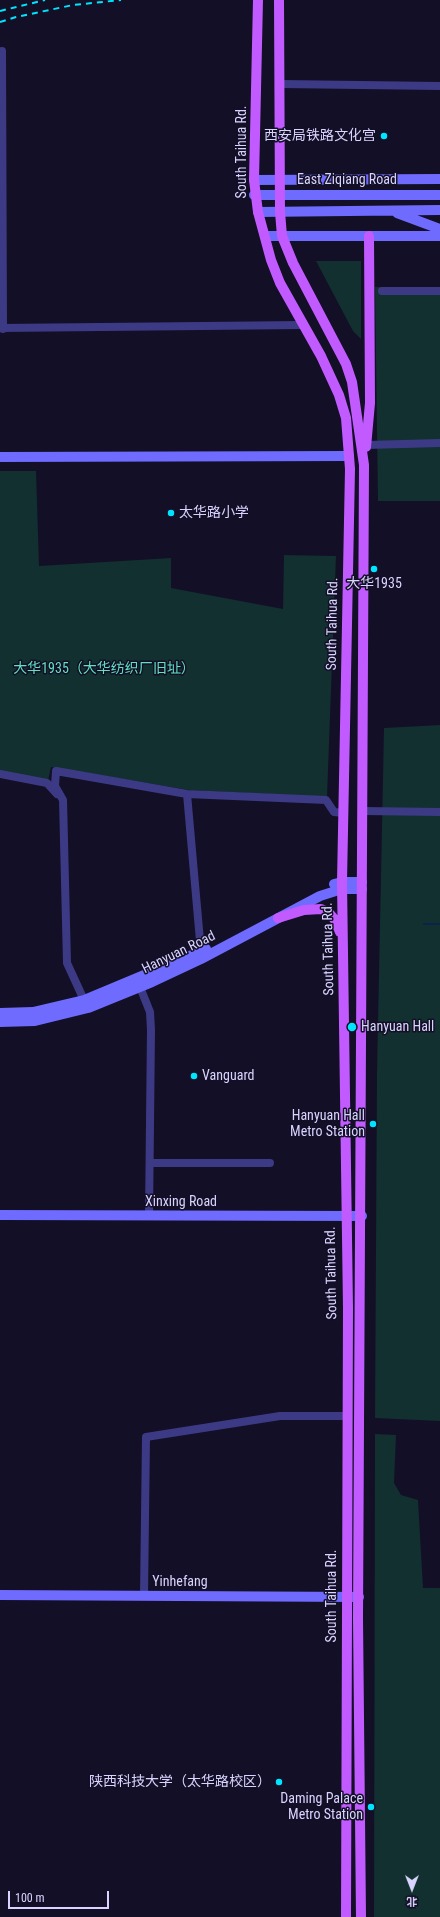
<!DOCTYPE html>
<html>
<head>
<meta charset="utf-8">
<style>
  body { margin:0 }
  #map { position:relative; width:440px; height:1917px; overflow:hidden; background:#130f26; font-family:"Roboto Condensed","Noto Sans SC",sans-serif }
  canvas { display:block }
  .north { position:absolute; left:392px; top:1869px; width:40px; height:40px; -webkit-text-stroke:3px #130f26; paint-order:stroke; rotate:180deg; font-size:11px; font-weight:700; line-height:16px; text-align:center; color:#d9d4ff }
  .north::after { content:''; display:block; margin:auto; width:14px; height:18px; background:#d9d4ff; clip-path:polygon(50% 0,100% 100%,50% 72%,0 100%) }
  .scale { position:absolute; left:8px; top:1891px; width:101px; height:18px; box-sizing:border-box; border:2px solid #d9d4ff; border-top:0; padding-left:5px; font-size:12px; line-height:14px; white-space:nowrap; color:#d9d4ff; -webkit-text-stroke:3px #130f26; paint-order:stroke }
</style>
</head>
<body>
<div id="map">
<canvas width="440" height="1917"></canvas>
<div class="north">北</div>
<div class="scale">100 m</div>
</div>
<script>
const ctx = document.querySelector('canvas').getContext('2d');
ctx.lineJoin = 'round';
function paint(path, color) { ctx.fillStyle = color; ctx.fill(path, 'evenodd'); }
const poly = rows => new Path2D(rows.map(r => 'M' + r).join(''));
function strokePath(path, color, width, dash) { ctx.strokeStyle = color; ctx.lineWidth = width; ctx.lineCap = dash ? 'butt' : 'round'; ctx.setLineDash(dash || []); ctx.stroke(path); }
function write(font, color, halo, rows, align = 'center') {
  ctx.font = font + ' "Roboto Condensed","Noto Sans SC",sans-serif'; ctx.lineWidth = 3; ctx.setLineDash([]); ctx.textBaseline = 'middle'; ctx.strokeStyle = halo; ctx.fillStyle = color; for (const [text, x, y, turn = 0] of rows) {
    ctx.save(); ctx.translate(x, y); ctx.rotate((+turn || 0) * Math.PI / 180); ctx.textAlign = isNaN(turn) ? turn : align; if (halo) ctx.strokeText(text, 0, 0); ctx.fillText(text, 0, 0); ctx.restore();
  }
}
const green = poly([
  [316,261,361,261,361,339,353,331],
  [375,287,440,288,440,501,378,501],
  [0,471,36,471,39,566,171,558,171,588,283,609,284,555,336,556,327,797,189,790,51,767,48,781,0,772],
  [440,725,440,1421,375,1418,377,1072,384,728],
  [375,1434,396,1435,394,1483,401,1495,418,1500,423,1588,440,1588,440,1917,374,1917]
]);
const stream = poly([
  [424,924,440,924]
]);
const street = poly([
  [2,51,3,329],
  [280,84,440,86],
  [382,291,440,291],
  [0,328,303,325],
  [366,445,440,443],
  [0,774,47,783,57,794],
  [187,794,201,952],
  [363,811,440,812],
  [140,987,150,1012,151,1030,149,1216],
  [84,1000,67,963,63,800,55,786,56,771,187,794,326,800,334,812,344,813],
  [151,1163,270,1163],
  [144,1596,146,1437,280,1416,347,1416]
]);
const secondary = poly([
  [254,180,440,179],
  [254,195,440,195],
  [258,212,440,210],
  [397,213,440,229],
  [265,236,440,236],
  [0,457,349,456],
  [334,884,342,882,362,882],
  [0,1013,33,1012,84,1000,206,949],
  [0,1022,35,1021,88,1008,152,982,201,959,320,896,342,889,362,889],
  [0,1215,362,1216],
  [0,1595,359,1597]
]);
const primary = poly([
  [258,0,254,180,258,212,271,260,280,283,321,356,339,395,346,418,350,469,342,882,348,1308,346,1917],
  [279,0,280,212,282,236,293,263,346,364,352,382,364,465,358,1618,361,1917],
  [366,447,370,403,369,236],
  [278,918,304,910,321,909,329,913,335,920,340,932]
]);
const rail = poly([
  [0,11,45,0],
  [0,22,16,17,73,5,121,0]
]);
const markers = [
  [384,136,4,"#00e5ff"],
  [171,513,4,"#00e5ff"],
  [374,569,4,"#00e5ff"],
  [352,1027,5,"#00e5ff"],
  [194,1076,4,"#00e5ff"],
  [373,1124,4,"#00e5ff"],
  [279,1782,4,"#00e5ff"],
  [371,1807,4,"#00e5ff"]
];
const poiNames = [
  ["西安局铁路文化宫",376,136],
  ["太华路小学",179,513,"left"],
  ["大华1935",374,584,"center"],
  ["Hanyuan Hall",361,1027,"left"],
  ["Vanguard",202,1076,"left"],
  ["Hanyuan Hall",365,1116],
  ["Metro Station",365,1132],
  ["陕西科技大学（太华路校区）",271,1782],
  ["Daming Palace",363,1799],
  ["Metro Station",363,1815]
];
const streetNames = [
  ["South Taihua Rd.",242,152,-90],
  ["East Ziqiang Road",347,180],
  ["South Taihua Rd.",333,624,-89],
  ["South Taihua Rd.",329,949,-91],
  ["Hanyuan Road",179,953,-26],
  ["Xinxing Road",181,1202],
  ["South Taihua Rd.",332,1273,-91],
  ["Yinhefang",180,1582],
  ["South Taihua Rd.",332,1596,-90]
];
const parkNames = [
  ["大华1935（大华纺织厂旧址）",104,669]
];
paint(green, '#12302f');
strokePath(stream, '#0c2248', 2);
strokePath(street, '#3d3a85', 8);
strokePath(secondary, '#6f6bff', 10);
strokePath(primary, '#c25bff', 10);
strokePath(rail, '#00e5ff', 2, [6, 5]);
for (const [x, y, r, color] of markers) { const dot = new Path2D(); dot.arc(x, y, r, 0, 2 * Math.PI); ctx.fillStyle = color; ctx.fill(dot); strokePath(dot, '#130f26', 1.5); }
write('14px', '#d9d4ff', '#130f26', poiNames, 'right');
write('14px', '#d9d4ff', '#130f26', streetNames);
write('14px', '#5fe0c0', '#130f26', parkNames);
</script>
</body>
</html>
